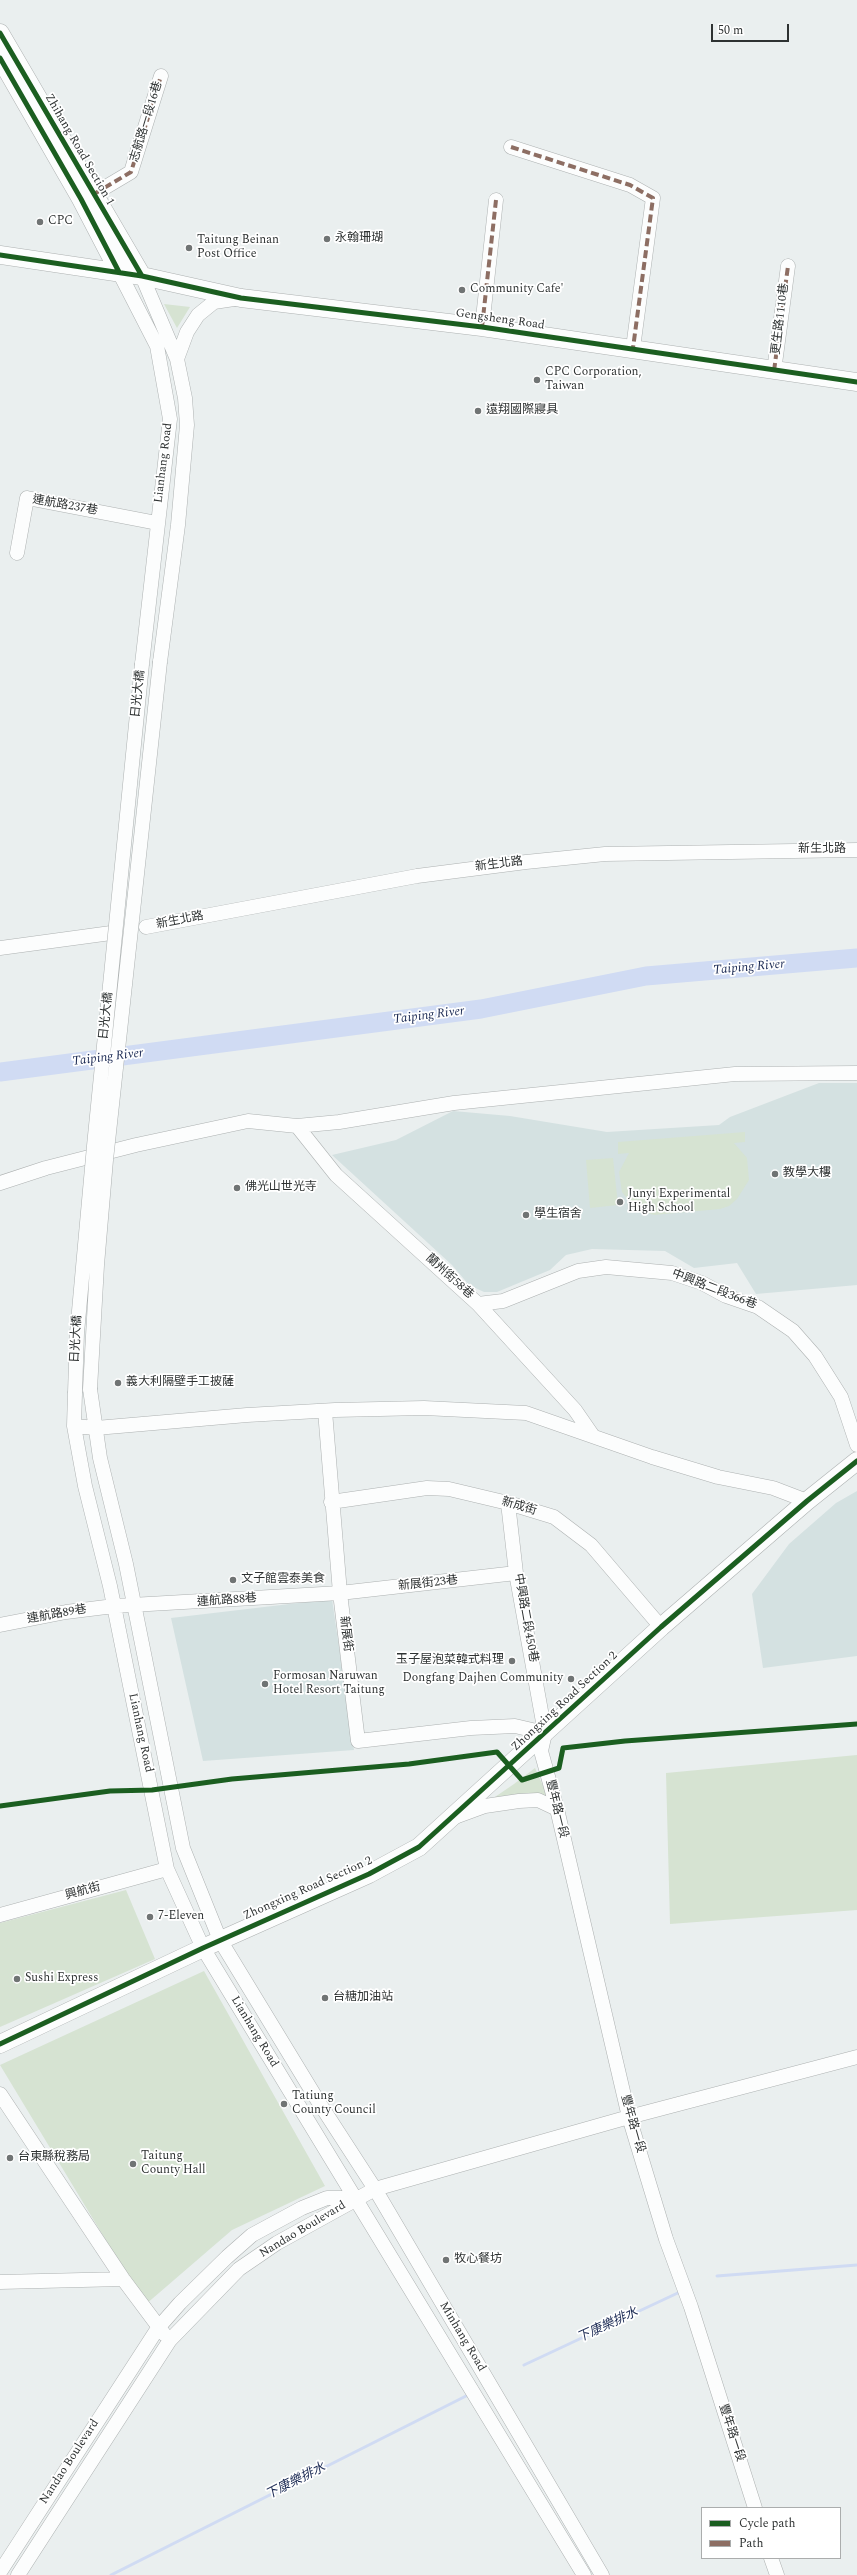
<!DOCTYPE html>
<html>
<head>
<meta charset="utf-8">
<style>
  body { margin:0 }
  #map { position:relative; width:857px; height:2575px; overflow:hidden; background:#eaefef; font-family:Spectral,serif }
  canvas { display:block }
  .legend { position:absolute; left:701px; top:2507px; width:140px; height:52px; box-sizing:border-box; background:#fff; border:1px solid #abadad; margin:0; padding:5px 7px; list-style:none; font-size:12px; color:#2e3232 }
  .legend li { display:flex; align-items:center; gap:8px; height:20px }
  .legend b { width:20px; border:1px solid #abadad }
  .scale { position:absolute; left:711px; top:24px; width:78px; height:18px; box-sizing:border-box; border:2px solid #2e3232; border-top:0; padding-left:5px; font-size:12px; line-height:14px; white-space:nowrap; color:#2e3232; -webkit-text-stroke:3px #fff; paint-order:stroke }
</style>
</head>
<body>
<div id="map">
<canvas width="857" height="2575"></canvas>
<ul class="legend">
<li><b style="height:5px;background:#1b5e20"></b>Cycle path</li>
<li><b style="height:5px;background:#8d6e63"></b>Path</li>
</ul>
<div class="scale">50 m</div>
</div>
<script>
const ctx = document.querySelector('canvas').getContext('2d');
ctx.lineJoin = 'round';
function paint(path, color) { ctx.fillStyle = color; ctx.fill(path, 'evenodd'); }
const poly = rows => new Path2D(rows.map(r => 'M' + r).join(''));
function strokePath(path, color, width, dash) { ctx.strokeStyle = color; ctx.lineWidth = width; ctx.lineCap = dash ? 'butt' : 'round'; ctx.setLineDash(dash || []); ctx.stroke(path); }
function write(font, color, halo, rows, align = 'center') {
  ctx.font = font + ' Spectral,"Noto Sans TC",serif'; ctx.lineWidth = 3.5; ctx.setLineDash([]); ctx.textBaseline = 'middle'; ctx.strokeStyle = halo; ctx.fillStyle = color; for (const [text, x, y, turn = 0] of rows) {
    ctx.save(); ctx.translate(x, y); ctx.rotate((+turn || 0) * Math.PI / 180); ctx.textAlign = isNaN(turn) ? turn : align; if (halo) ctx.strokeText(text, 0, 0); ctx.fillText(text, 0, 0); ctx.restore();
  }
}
const built = poly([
  [819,1083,857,1083,857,1285,756,1294,737,1263,694,1268,665,1251,592,1249,566,1255,550,1270,497,1292,484,1292,469,1285,452,1265,332,1155,396,1140,453,1111,510,1116,607,1132,719,1125,730,1117],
  [857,1491,857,1656,763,1668,752,1594,789,1544,836,1503],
  [332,1599,354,1750,203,1761,171,1618]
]);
const green = poly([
  [164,304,190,307,177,328],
  [745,1132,745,1142,734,1143,747,1158,749,1180,737,1199,729,1206,720,1209,654,1215,635,1209,622,1192,619,1172,629,1153,618,1154,618,1142],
  [613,1158,618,1205,590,1208,586,1160],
  [857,1755,857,1910,670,1924,666,1773],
  [535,1768,548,1797,492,1799,514,1784],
  [126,1890,155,1959,0,2027,0,1923],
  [204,1971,325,2186,232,2230,145,2305,0,2065]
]);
const stream = poly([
  [717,2276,857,2265],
  [524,2365,682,2291],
  [111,2575,470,2394]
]);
const river = poly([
  [0,1072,481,1009,646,976,857,958]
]);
const minor = poly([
  [511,147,630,185,653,198,633,348],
  [94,194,131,172,161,76],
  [119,272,157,346,170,419,142,664],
  [142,276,177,359,185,398,187,425,178,525,160,662],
  [482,327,496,200],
  [177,359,187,332,198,315,214,302,234,299],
  [774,371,788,266],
  [17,553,27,498,157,523],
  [146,927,417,876,526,862,605,854,857,850],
  [0,948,111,933],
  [297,1126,336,1175,478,1304,575,1410,593,1436],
  [0,1183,46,1168,136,1145,248,1121,297,1126,339,1122,454,1103,735,1074,857,1073],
  [478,1304,503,1301,578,1271,606,1267,672,1273,702,1283,726,1296,758,1307,793,1331,815,1356,841,1397,857,1445],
  [90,1389,100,1458,126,1564,183,1848,220,1940,318,2101,375,2189,602,2575],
  [75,1393,74,1426,85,1486,110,1586,167,1869,203,1948,584,2575],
  [325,1411,340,1593,358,1741,471,1728,515,1726,545,1733],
  [74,1426,96,1428,247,1415,335,1410,424,1408,526,1413,652,1457,718,1477,773,1488,807,1501],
  [331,1502,427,1488,449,1489,508,1503,554,1517,591,1545,661,1627],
  [508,1503,516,1573,545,1733,541,1751,557,1809,629,2117,666,2239,691,2307,755,2508],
  [0,1625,66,1612,114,1606,340,1593,516,1573],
  [455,1817,485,1806,519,1801,538,1800,557,1809],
  [0,1915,167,1869],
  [0,2094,123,2279,164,2334],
  [0,2282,123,2279],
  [771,2558,777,2575],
  [0,2572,158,2328,180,2303,227,2257,252,2235,302,2208,327,2198,356,2198],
  [18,2575,170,2340,239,2269,277,2243,375,2189,629,2117,857,2057]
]);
const major = poly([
  [0,33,142,276],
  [0,58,81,199,119,272],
  [0,255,142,276,241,298,482,327,857,382],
  [0,2044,203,1948,369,1874,419,1847,661,1627,807,1501,857,1461]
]);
const minorBridge = poly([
  [90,1389,97,1265,106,1160,160,662],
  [75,1393,77,1333,94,1146,142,664]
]);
const quiet = poly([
  [511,147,630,185,653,198,633,348],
  [94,194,131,172,161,76],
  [482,327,496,200],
  [774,371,788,266]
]);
const cycleway = poly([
  [0,33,142,276],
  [0,58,81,199,119,272],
  [0,255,142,276,241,298,482,327,857,382],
  [0,1806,110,1791,152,1790,232,1779,409,1764,497,1752,522,1780,559,1768,563,1748,625,1741,857,1724],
  [0,2044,203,1948,369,1874,419,1847,661,1627,807,1501,857,1461]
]);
const markers = [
  [40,222,4,"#707474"],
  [327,239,4,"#707474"],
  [189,248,4,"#707474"],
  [462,290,4,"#707474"],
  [537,380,4,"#707474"],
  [478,411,4,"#707474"],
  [775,1174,4,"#707474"],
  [237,1188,4,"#707474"],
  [620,1202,4,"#707474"],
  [526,1215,4,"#707474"],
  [118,1383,4,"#707474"],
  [233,1580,4,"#707474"],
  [512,1661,4,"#707474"],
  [571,1679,4,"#707474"],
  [265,1684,4,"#707474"],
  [150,1917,4,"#707474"],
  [17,1979,4,"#707474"],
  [325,1998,4,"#707474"],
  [284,2104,4,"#707474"],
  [10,2158,4,"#707474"],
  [133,2164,4,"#707474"],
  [446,2260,4,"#707474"]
];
const streetNames = [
  ["志航路一段16巷",147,122,-73],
  ["Zhihang Road Section 1",79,150,60],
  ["更生路1110巷",781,319,-83],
  ["Gengsheng Road",500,320,8],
  ["Lianhang Road",164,463,-83],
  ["連航路237巷",65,506,10],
  ["日光大橋",139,694,-84],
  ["新生北路",822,850],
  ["新生北路",499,865,-7],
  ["新生北路",180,921,-11],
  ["日光大橋",107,1016,-84],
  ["蘭州街58巷",449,1277,42],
  ["中興路二段366巷",714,1290,21],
  ["日光大橋",77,1339,-87],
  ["新成街",519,1507,16],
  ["新展街23巷",428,1584,-6],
  ["連航路88巷",227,1601,-4],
  ["連航路89巷",57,1615,-10],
  ["中興路二段450巷",525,1618,80],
  ["新展街",345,1634,83],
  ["Zhongxing Road Section 2",565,1702,-43],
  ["Lianhang Road",140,1733,78],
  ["豐年路一段",556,1809,76],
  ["Zhongxing Road Section 2",308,1889,-24],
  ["興航街",83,1892,-15],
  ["Lianhang Road",254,2032,59],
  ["豐年路一段",632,2124,74],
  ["Nandao Boulevard",303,2230,-31],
  ["Minhang Road",462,2337,59],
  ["豐年路一段",731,2433,72],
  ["Nandao Boulevard",70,2462,-57]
];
const poiNames = [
  ["CPC",48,222],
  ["永翰珊瑚",335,239],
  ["Taitung Beinan",197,241],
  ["Post Office",197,255],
  ["Community Cafe'",470,290],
  ["CPC Corporation,",545,373],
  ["Taiwan",545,387],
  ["遠翔國際寢具",486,411],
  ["教學大樓",783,1174],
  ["佛光山世光寺",245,1188],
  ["Junyi Experimental",628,1195],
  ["High School",628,1209],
  ["學生宿舍",534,1215],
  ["義大利隔壁手工披薩",126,1383],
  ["文子館雲泰美食",241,1580],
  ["玉子屋泡菜韓式料理",504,1661,"right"],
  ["Formosan Naruwan",273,1677],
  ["Hotel Resort Taitung",273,1691],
  ["Dongfang Dajhen Community",563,1679,"right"],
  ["7-Eleven",158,1917],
  ["Sushi Express",25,1979],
  ["台糖加油站",333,1998],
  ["Tatiung",292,2097],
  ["County Council",292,2111],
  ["Taitung",141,2157],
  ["County Hall",141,2171],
  ["台東縣稅務局",18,2158],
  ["牧心餐坊",454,2260]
];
const waterNames = [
  ["Taiping River",749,968,-5],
  ["Taiping River",429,1016,-7],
  ["Taiping River",108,1058,-7],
  ["下康樂排水",608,2326,-25],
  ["下康樂排水",296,2482,-27]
];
paint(built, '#d4e1e1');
paint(green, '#d6e3d2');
strokePath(stream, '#d0dbf3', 3);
strokePath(river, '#d0dbf3', 19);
strokePath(minor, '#adb1b1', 15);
strokePath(major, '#adb1b1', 19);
strokePath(minor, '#fcfdfd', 14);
strokePath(major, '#fcfdfd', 18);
strokePath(minorBridge, '#adb1b1', 15, []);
strokePath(minorBridge, '#fcfdfd', 14);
strokePath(quiet, '#8d6e63', 4, [8, 4]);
strokePath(cycleway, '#1b5e20', 5);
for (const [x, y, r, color] of markers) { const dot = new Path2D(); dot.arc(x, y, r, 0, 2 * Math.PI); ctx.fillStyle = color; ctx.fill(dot); strokePath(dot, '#fff', 1.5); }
write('12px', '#2e3232', '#fff', streetNames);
write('12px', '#2e3232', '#fff', poiNames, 'left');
write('italic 13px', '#192852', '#fff', waterNames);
</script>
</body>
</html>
